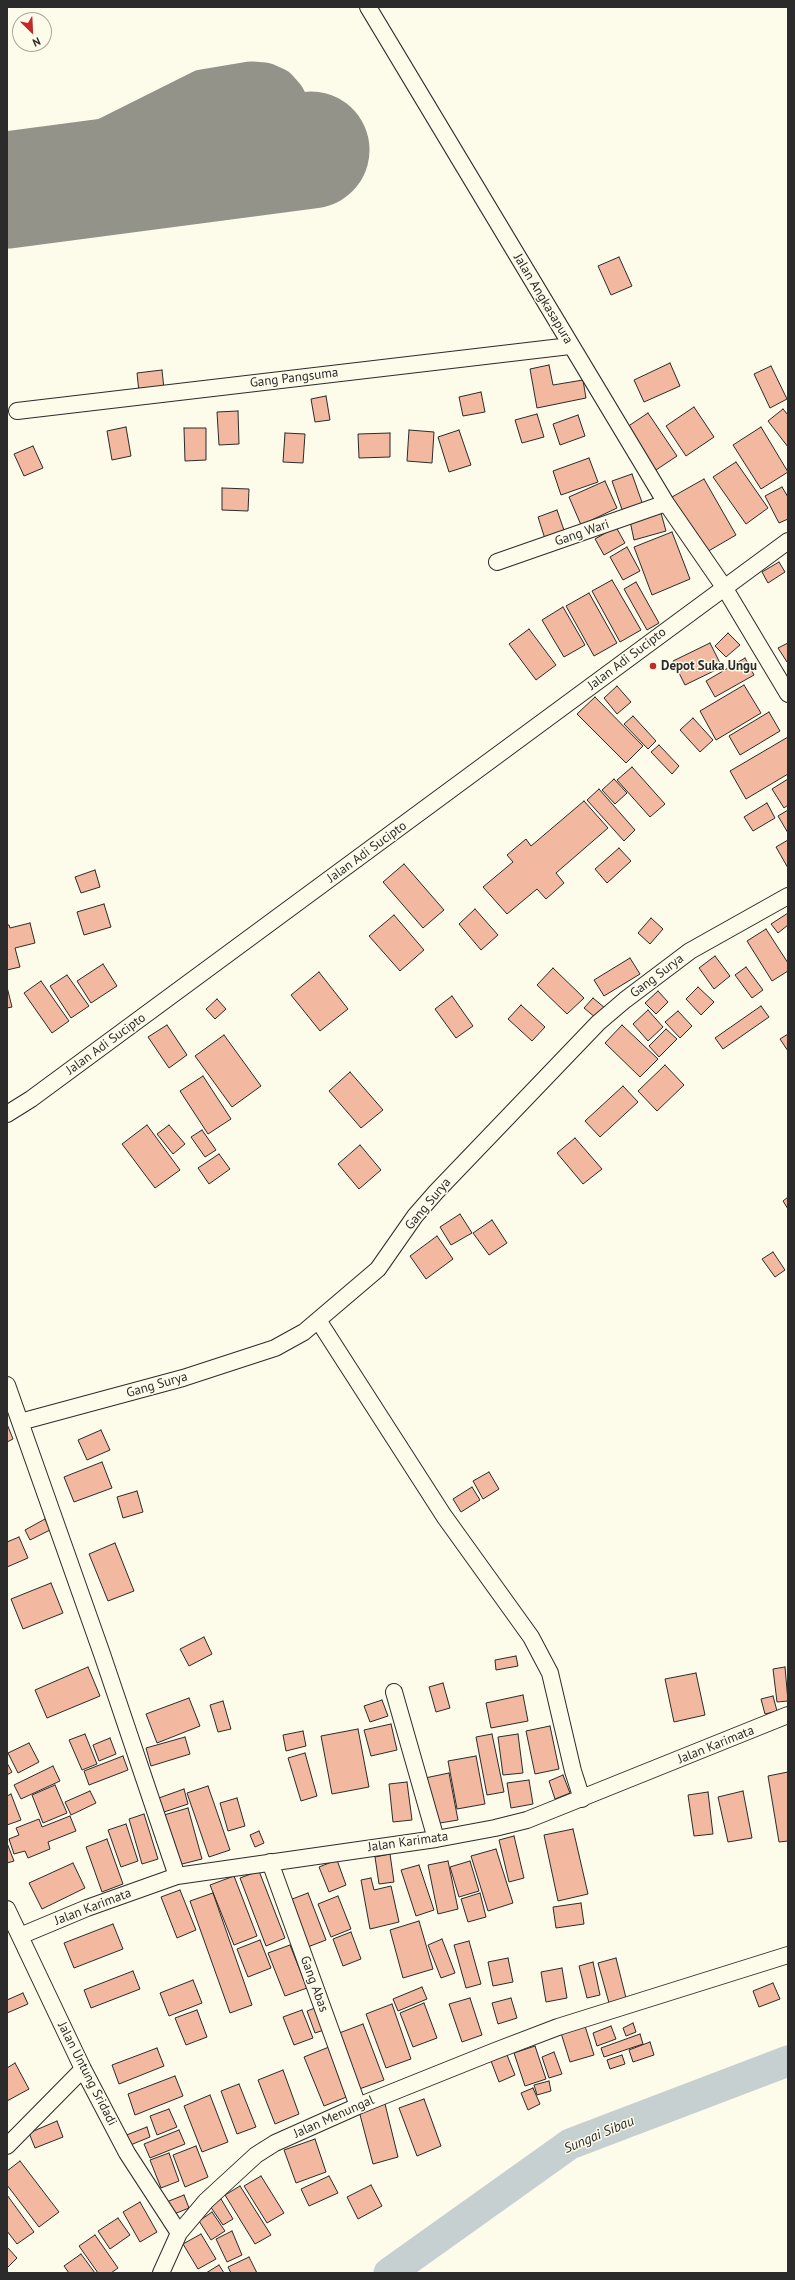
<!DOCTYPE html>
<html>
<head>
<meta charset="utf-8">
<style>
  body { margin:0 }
  #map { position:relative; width:795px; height:2280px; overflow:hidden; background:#fdfbea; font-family:"PT Sans",sans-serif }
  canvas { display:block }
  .frame { position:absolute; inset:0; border:8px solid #2b2b2b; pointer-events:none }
  .north { position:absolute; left:12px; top:12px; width:40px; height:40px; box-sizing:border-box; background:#fdfbea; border:1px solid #a9a89e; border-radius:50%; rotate:156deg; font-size:11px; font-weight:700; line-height:16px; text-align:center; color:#2b2b2b }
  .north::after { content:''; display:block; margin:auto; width:14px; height:18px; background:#c62828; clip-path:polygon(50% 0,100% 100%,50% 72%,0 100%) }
</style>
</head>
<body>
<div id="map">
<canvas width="795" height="2280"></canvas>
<div class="frame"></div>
<div class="north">N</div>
</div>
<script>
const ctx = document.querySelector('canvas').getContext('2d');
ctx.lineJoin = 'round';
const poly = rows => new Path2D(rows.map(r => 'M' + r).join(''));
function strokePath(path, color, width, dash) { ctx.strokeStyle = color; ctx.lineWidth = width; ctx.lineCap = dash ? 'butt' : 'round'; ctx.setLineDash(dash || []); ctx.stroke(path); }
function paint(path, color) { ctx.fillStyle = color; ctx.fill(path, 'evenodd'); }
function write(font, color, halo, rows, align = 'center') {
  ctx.font = font + ' "PT Sans",sans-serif'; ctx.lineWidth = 3; ctx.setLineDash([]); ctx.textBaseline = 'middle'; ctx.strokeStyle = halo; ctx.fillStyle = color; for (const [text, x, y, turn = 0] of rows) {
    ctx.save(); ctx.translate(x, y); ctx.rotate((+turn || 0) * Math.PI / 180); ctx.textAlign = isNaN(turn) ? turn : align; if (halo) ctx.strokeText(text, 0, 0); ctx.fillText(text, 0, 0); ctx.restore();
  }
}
const river = poly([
  [389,2273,570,2144,788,2061]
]);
const taxiway = poly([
  [7,184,59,165,203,93,251,85,264,86,275,91,282,99,291,116,299,151]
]);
const runway = poly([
  [7,190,311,150]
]);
const building = poly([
  [619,257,632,286,611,295,598,266,619,257],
  [670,363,680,386,644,402,634,380,670,363],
  [549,365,553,385,583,380,586,398,537,408,530,369,549,365],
  [771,366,787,399,770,408,754,374,771,366],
  [162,370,164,389,139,392,137,373,162,370],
  [481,392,485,412,463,416,459,397,481,392],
  [326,396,330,420,315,422,311,399,326,396],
  [694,407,714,437,686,456,666,426,694,407],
  [783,409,788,415,788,447,768,421,783,409],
  [238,411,239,444,219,445,217,412,238,411],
  [648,413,677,456,653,472,624,429,648,413],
  [537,414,544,437,522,443,515,420,537,414],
  [578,415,585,436,560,445,553,424,578,415],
  [126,427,131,456,112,460,107,431,126,427],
  [761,427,788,472,761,489,733,445,761,427],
  [184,428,206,428,206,460,185,461,184,428],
  [409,430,434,432,432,463,407,461,409,430],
  [459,430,471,465,449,472,438,437,459,430],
  [285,433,305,434,303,463,283,462,285,433],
  [390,433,390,457,359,458,358,434,390,433],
  [33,446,43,468,24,476,14,454,33,446],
  [589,458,598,482,561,495,553,471,589,458],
  [736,462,768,508,746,524,713,477,736,462],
  [632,474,644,508,624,515,612,481,632,474],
  [704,479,736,535,705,553,672,497,704,479],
  [605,481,617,508,581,525,569,497,605,481],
  [782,487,788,497,788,519,779,523,765,496,782,487],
  [222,488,249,489,248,511,222,510,222,488],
  [557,510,566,536,546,542,538,517,557,510],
  [661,513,666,531,634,540,630,521,661,513],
  [616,527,625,543,604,555,595,539,616,527],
  [672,532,690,579,652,595,634,547,672,532],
  [627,547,640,571,623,580,610,557,627,547],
  [779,562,785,572,768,583,762,572,779,562],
  [612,580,641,630,620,642,592,591,612,580],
  [636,582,659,623,647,630,624,589,636,582],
  [589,593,617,643,594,656,566,606,589,593],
  [563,607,585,645,564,657,542,620,563,607],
  [529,629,556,665,536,680,509,644,529,629],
  [728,633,740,645,726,657,715,646,728,633],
  [710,643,722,667,685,685,673,661,710,643],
  [788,643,788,661,787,662,778,648,788,643],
  [745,658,754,675,715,697,706,681,745,658],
  [744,685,761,713,716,740,700,711,744,685],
  [617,686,631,702,617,714,604,698,617,686],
  [595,697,643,746,626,763,577,714,595,697],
  [769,712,780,731,740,755,729,736,769,712],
  [633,716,656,741,648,749,624,724,633,716],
  [693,718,713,740,700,752,680,730,693,718],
  [788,737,788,774,746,799,730,771,788,737],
  [659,745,679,766,672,774,651,752,659,745],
  [632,767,665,804,650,817,617,780,632,767],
  [614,779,627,793,615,804,602,790,614,779],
  [788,779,788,805,784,808,772,789,788,779],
  [599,789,635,830,624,841,587,800,599,789],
  [584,801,608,828,556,873,564,883,546,899,537,889,507,914,483,887,513,862,507,855,526,839,531,846,584,801],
  [767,803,775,818,753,831,744,817,767,803],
  [788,810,788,833,778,816,788,810],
  [788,840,788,868,776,847,788,840],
  [619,848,631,861,607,883,595,869,619,848],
  [404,864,444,910,423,928,383,882,404,864],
  [95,870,100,887,81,893,75,877,95,870],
  [104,904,111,927,84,935,77,912,104,904],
  [475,909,498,935,481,950,459,924,475,909],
  [788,913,788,925,778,933,771,924,788,913],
  [394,915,424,950,400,971,369,936,394,915],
  [651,918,663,929,650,944,638,933,651,918],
  [30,923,35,943,15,948,20,967,7,970,7,925,9,925,10,928,30,923],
  [766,929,788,963,788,971,772,981,747,941,766,929],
  [715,956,730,976,714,989,699,968,715,956],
  [630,958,640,974,604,996,594,980,630,958],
  [103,964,117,986,91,1003,77,981,103,964],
  [746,967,763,990,752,998,735,975,746,967],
  [553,968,584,998,567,1014,537,985,553,968],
  [319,972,348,1009,320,1031,291,995,319,972],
  [67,975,89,1006,71,1018,50,986,67,975],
  [41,981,69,1021,52,1033,24,993,41,981],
  [7,987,12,1007,7,1008,7,987],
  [698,987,714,1002,701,1015,686,999,698,987],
  [658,991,668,1002,656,1014,645,1003,658,991],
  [452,996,473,1026,456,1038,435,1009,452,996],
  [593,998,605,1008,596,1018,584,1008,593,998],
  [217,999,226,1009,215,1019,206,1009,217,999],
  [521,1005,545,1027,532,1041,508,1019,521,1005],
  [761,1006,769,1017,723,1049,715,1038,761,1006],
  [648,1010,663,1027,648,1041,633,1024,648,1010],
  [678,1011,692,1026,680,1038,665,1022,678,1011],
  [167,1025,187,1055,169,1068,148,1037,167,1025],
  [622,1025,658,1059,640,1077,605,1043,622,1025],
  [666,1029,677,1039,659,1057,649,1046,666,1029],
  [788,1034,788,1051,780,1039,788,1034],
  [224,1035,261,1086,232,1107,195,1056,224,1035],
  [665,1065,684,1085,657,1111,638,1091,665,1065],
  [350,1072,383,1110,361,1128,329,1091,350,1072],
  [203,1076,231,1119,208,1134,180,1091,203,1076],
  [623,1086,638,1102,600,1137,585,1121,623,1086],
  [147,1125,180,1170,155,1188,122,1144,147,1125],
  [169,1125,185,1144,173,1154,157,1134,169,1125],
  [202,1130,216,1150,205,1157,191,1137,202,1130],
  [575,1138,602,1169,583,1184,557,1153,575,1138],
  [360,1145,381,1170,359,1189,338,1164,360,1145],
  [219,1154,230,1169,209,1184,198,1168,219,1154],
  [788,1197,788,1209,783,1201,788,1197],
  [460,1214,472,1233,451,1245,440,1227,460,1214],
  [492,1220,507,1243,489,1255,473,1233,492,1220],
  [437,1236,453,1259,426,1279,410,1256,437,1236],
  [773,1252,785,1270,775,1277,762,1259,773,1252],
  [7,1424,13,1439,7,1442,7,1424],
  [101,1430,110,1450,87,1460,78,1440,101,1430],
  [102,1462,112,1488,74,1502,64,1477,102,1462],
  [489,1472,499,1489,483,1499,473,1481,489,1472],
  [472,1487,480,1500,461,1512,453,1499,472,1487],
  [137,1491,143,1512,123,1518,117,1497,137,1491],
  [45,1519,50,1530,30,1540,25,1530,45,1519],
  [19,1537,28,1558,7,1567,7,1542,19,1537],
  [115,1543,134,1591,108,1601,89,1554,115,1543],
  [51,1583,63,1613,23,1629,11,1599,51,1583],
  [204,1637,212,1654,189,1666,180,1649,204,1637],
  [516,1656,518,1666,496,1670,495,1660,516,1656],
  [88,1667,100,1696,47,1718,35,1690,88,1667],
  [785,1667,788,1701,777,1702,773,1669,785,1667],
  [696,1673,705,1715,674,1722,665,1679,696,1673],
  [443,1683,450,1708,436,1712,429,1687,443,1683],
  [523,1695,528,1721,491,1728,486,1703,523,1695],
  [773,1696,777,1711,765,1714,761,1699,773,1696],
  [189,1698,200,1726,157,1743,146,1714,189,1698],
  [382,1700,388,1716,370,1722,364,1706,382,1700],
  [223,1701,231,1729,218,1732,210,1705,223,1701],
  [391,1724,397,1750,371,1756,364,1730,391,1724],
  [550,1726,559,1769,535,1774,526,1731,550,1726],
  [358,1729,369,1787,332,1794,321,1736,358,1729],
  [303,1731,306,1746,286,1751,283,1735,303,1731],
  [85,1734,97,1764,82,1770,69,1740,85,1734],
  [492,1734,504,1792,487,1795,476,1737,492,1734],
  [518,1734,523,1773,503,1775,498,1737,518,1734],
  [185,1737,190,1754,151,1766,146,1748,185,1737],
  [110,1738,116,1754,99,1761,93,1745,110,1738],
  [29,1743,39,1762,18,1773,8,1753,29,1743],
  [305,1753,317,1796,301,1801,288,1758,305,1753],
  [123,1756,128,1770,89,1785,84,1771,123,1756],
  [476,1756,485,1804,457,1809,448,1761,476,1756],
  [7,1763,12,1772,7,1775,7,1763],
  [53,1766,60,1781,21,1799,14,1785,53,1766],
  [788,1772,788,1841,779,1842,768,1776,788,1772],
  [449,1773,458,1820,434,1824,425,1778,449,1773],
  [563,1775,570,1793,555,1799,549,1781,563,1775],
  [529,1780,533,1804,511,1808,507,1783,529,1780],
  [407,1782,412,1820,393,1822,389,1784,407,1782],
  [55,1785,67,1813,43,1823,32,1795,55,1785],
  [208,1786,230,1850,209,1857,187,1793,208,1786],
  [184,1789,188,1804,161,1813,156,1799,184,1789],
  [90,1791,96,1803,71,1815,65,1802,90,1791],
  [743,1791,752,1838,728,1842,718,1797,743,1791],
  [708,1792,713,1834,694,1836,688,1795,708,1792],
  [11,1794,21,1820,7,1825,7,1796,11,1794],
  [237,1798,245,1826,228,1831,220,1803,237,1798],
  [188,1808,202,1859,178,1865,164,1815,188,1808],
  [144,1814,158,1859,142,1864,129,1819,144,1814],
  [70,1816,76,1831,48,1842,50,1849,28,1858,25,1851,14,1854,9,1839,19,1835,16,1828,39,1819,42,1827,70,1816],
  [126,1824,138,1861,121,1867,108,1830,126,1824],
  [573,1829,588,1894,558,1901,544,1835,573,1829],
  [259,1831,264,1843,255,1847,250,1835,259,1831],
  [514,1836,524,1878,509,1882,499,1840,514,1836],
  [107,1839,123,1884,102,1892,86,1847,107,1839],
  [7,1843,14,1861,7,1863,7,1843],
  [496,1849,513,1903,488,1911,471,1856,496,1849],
  [390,1854,394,1882,379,1884,375,1857,390,1854],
  [337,1860,346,1885,329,1892,319,1867,337,1860],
  [448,1861,458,1909,438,1914,428,1865,448,1861],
  [470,1861,479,1891,459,1897,450,1867,470,1861],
  [73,1863,85,1888,42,1909,29,1883,73,1863],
  [419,1865,434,1910,416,1916,401,1870,419,1865],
  [259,1871,285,1938,266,1946,240,1878,259,1871],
  [234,1876,257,1936,234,1945,210,1885,234,1876],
  [371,1878,374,1890,391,1886,399,1922,370,1929,361,1880,371,1878],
  [180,1890,196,1930,177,1938,161,1897,180,1890],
  [213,1893,252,2005,230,2013,190,1901,213,1893],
  [308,1893,326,1940,305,1948,287,1901,308,1893],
  [480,1893,486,1917,468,1922,461,1899,480,1893],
  [338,1896,351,1929,331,1937,318,1904,338,1896],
  [581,1903,584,1924,556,1928,553,1907,581,1903],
  [419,1921,433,1969,403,1978,390,1930,419,1921],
  [113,1924,123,1949,74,1968,64,1943,113,1924],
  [351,1932,361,1959,343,1966,333,1939,351,1932],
  [442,1939,455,1973,441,1978,428,1945,442,1939],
  [260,1940,271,1968,248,1977,237,1949,260,1940],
  [469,1941,481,1984,466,1988,454,1945,469,1941],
  [290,1945,307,1988,285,1996,268,1953,290,1945],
  [508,1958,513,1982,493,1986,488,1962,508,1958],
  [616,1958,626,1998,609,2003,598,1963,616,1958],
  [593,1962,600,1995,587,1998,579,1966,593,1962],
  [562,1968,567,1998,546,2002,541,1972,562,1968],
  [133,1971,140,1989,91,2008,84,1990,133,1971],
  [193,1980,202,2003,169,2016,160,1993,193,1980],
  [773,1983,780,1999,759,2007,753,1991,773,1983],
  [422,1987,427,1999,398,2011,393,1999,422,1987],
  [23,1993,28,2004,7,2013,7,2000,23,1993],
  [470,1998,482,2035,462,2042,449,2004,470,1998],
  [511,1998,517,2018,498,2024,492,2003,511,1998],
  [424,2003,437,2038,413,2047,400,2013,424,2003],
  [392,2004,411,2059,386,2068,366,2014,392,2004],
  [315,2008,324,2030,315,2033,307,2011,315,2008],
  [197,2010,207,2037,186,2045,175,2018,197,2010],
  [302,2010,313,2038,294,2045,283,2017,302,2010],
  [633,2023,636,2032,626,2036,623,2028,633,2023],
  [363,2024,384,2080,354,2091,334,2035,363,2024],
  [585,2026,594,2055,570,2062,561,2033,585,2026],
  [611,2026,616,2039,597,2046,593,2033,611,2026],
  [640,2034,643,2044,604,2057,601,2048,640,2034],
  [650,2042,654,2055,633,2062,629,2050,650,2042],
  [535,2046,546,2079,525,2086,514,2053,535,2046],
  [329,2047,349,2096,324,2106,304,2057,329,2047],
  [157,2048,164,2066,119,2084,112,2065,157,2048],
  [554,2052,562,2074,549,2078,542,2057,554,2052],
  [507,2055,515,2075,499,2082,491,2061,507,2055],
  [622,2055,625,2064,610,2069,607,2060,622,2055],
  [15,2063,29,2089,7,2101,7,2068,15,2063],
  [283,2070,299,2114,275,2124,258,2080,283,2070],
  [175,2076,183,2096,135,2115,128,2094,175,2076],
  [549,2081,551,2091,537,2095,534,2085,549,2081],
  [239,2084,256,2127,237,2134,221,2091,239,2084],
  [533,2088,540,2104,528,2110,521,2093,533,2088],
  [210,2095,228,2142,202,2152,184,2106,210,2095],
  [424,2099,441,2146,417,2156,399,2108,424,2099],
  [385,2104,398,2157,373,2164,359,2111,385,2104],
  [169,2109,177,2127,157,2135,150,2116,169,2109],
  [57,2121,63,2137,35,2148,29,2133,57,2121],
  [147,2127,150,2137,128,2146,124,2136,147,2127],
  [179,2130,185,2144,150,2158,144,2144,179,2130],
  [315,2139,326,2172,296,2183,284,2150,315,2139],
  [196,2146,208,2177,185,2187,173,2155,196,2146],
  [169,2153,179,2181,161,2188,150,2160,169,2153],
  [20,2161,59,2212,39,2227,7,2185,7,2171,20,2161],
  [261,2176,284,2213,267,2223,244,2186,261,2176],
  [329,2176,338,2193,309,2206,301,2189,329,2176],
  [371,2185,382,2206,358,2219,347,2197,371,2185],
  [240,2186,271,2235,255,2244,225,2195,240,2186],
  [7,2195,34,2232,17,2244,7,2231,7,2195],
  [184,2195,189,2208,169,2216,164,2203,184,2195],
  [221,2199,233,2219,223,2225,210,2206,221,2199],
  [140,2202,157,2232,140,2242,123,2212,140,2202],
  [212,2212,225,2231,211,2240,199,2221,212,2212],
  [118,2218,130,2235,110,2249,98,2231,118,2218],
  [232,2231,242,2255,227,2262,216,2239,232,2231],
  [201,2234,216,2259,198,2269,183,2244,201,2234],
  [95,2235,118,2268,111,2273,98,2273,79,2246,95,2235],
  [7,2247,17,2258,7,2268,7,2247],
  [81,2254,95,2273,69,2273,64,2266,81,2254],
  [249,2257,257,2273,231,2273,228,2267,249,2257],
  [219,2265,224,2273,206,2273,219,2265]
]);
const street = poly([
  [368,7,666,503,724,587,788,694],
  [17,411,570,346],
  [497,562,666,503],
  [7,1114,31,1099,788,541],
  [318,1320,444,1516,531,1637,550,1673,573,1771,582,1799],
  [7,1385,102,1654,177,1876],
  [20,1422,183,1378,275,1348,304,1332,378,1269,415,1216,436,1192,598,1023,625,1000,690,951,788,896],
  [394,1692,436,1839],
  [270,1862,358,2106],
  [7,1909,83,2069,127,2153,179,2233],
  [20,1936,87,1908,177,1876,436,1839,495,1828,527,1820,788,1715],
  [7,2146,83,2069],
  [161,2273,179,2233,206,2201,256,2155,275,2143,358,2106,495,2051,558,2027,788,1955]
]);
const markers = [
  [653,666,4,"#c62828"]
];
const streetNames = [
  ["Jalan Angkasapura",543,299,59],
  ["Gang Pangsuma",294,378,-7],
  ["Gang Wari",582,533,-19],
  ["Jalan Adi Sucipto",627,659,-37],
  ["Jalan Adi Sucipto",367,852,-36],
  ["Gang Surya",657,976,-37],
  ["Jalan Adi Sucipto",106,1044,-36],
  ["Gang Surya",428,1204,-50],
  ["Gang Surya",157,1385,-16],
  ["Jalan Karimata",716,1745,-22],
  ["Jalan Karimata",408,1842,-8],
  ["Jalan Karimata",93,1907,-21],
  ["Gang Abas",314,1984,70],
  ["Jalan Untung Sridadi",87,2074,63],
  ["Jalan Menungal",334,2117,-24]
];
const poiNames = [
  ["Depot Suka Ungu",661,666]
];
const waterNames = [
  ["Sungai Sibau",599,2135,-23]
];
strokePath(river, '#c7d0d0', 31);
strokePath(taxiway, '#94938a', 47);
strokePath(runway, '#94938a', 117);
paint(building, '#f2b8a0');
strokePath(building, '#2b2b2b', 1);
strokePath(street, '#2b2b2b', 18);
strokePath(street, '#fdfbea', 16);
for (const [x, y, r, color] of markers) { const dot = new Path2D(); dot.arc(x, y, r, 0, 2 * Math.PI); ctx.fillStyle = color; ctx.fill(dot); strokePath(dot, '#fdfbea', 1.5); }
write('13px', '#2b2b2b', '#fdfbea', streetNames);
write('bold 13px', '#2b2b2b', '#fdfbea', poiNames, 'left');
write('italic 14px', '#2b2b2b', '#fdfbea', waterNames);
</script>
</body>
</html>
